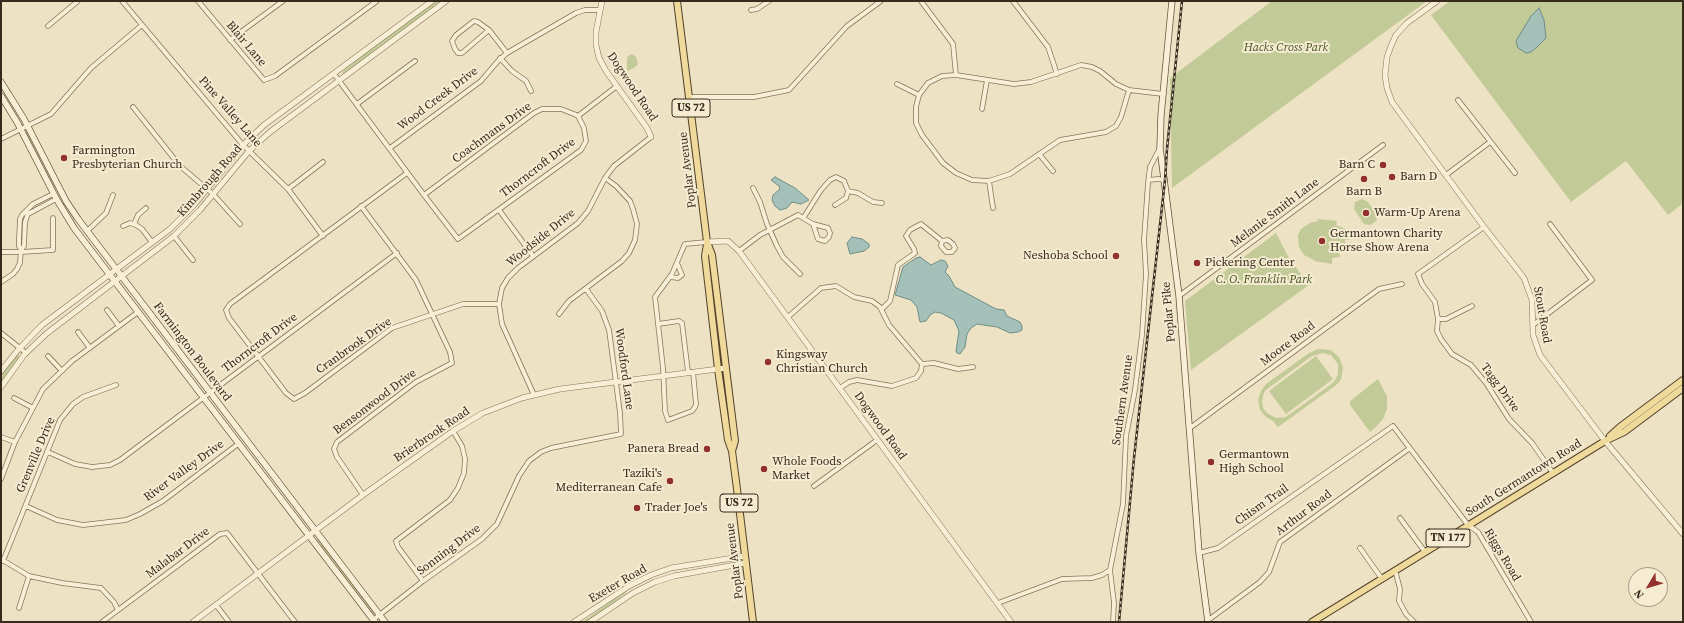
<!DOCTYPE html>
<html>
<head>
<meta charset="utf-8">
<style>
  body { margin:0 }
  #map { position:relative; width:1684px; height:623px; overflow:hidden; background:#ede2c3; font-family:"Source Serif 4",serif }
  canvas { display:block }
  .frame { position:absolute; inset:0; border:2px solid #372b1e; pointer-events:none }
  .north { position:absolute; left:1628px; top:567px; width:40px; height:40px; box-sizing:border-box; background:#f5ecd2; border:1px solid #a99f8a; border-radius:50%; rotate:232deg; font-size:11px; font-weight:700; line-height:16px; text-align:center; color:#372b1e }
  .north::after { content:''; display:block; margin:auto; width:14px; height:18px; background:#94302b; clip-path:polygon(50% 0,100% 100%,50% 72%,0 100%) }
</style>
</head>
<body>
<div id="map">
<canvas width="1684" height="623"></canvas>
<div class="frame"></div>
<div class="north">N</div>
</div>
<script>
const ctx = document.querySelector('canvas').getContext('2d');
ctx.lineJoin = 'round';
function paint(path, color) { ctx.fillStyle = color; ctx.fill(path, 'evenodd'); }
const poly = rows => new Path2D(rows.map(r => 'M' + r).join(''));
function strokePath(path, color, width, dash) { ctx.strokeStyle = color; ctx.lineWidth = width; ctx.lineCap = dash ? 'butt' : 'round'; ctx.setLineDash(dash || []); ctx.stroke(path); }
function write(font, color, halo, rows, align = 'center') {
  ctx.font = font + ' "Source Serif 4",serif'; ctx.lineWidth = 4; ctx.setLineDash([]); ctx.textBaseline = 'middle'; ctx.strokeStyle = halo; ctx.fillStyle = color; for (const [text, x, y, turn = 0] of rows) {
    ctx.save(); ctx.translate(x, y); ctx.rotate((+turn || 0) * Math.PI / 180); ctx.textAlign = isNaN(turn) ? turn : align; if (halo) ctx.strokeText(text, 0, 0); ctx.fillText(text, 0, 0); ctx.restore();
  }
}
const green = poly([
  [435,1,442,1,343,74,342,72,368,51],
  [1272,1,1427,1,1172,188,1170,78],
  [1450,1,1683,1,1683,203,1668,215,1626,161,1571,202,1431,15],
  [632,54,636,57,638,64,634,68,627,71,627,59,628,56],
  [27,130,57,188,56,189,55,188,39,161,25,132],
  [1362,199,1368,202,1376,214,1377,220,1371,225,1364,224,1354,209,1355,202],
  [1318,219,1337,221,1336,225,1345,229,1350,236,1351,239,1345,240,1345,248,1339,253,1340,257,1332,258,1332,264,1314,261,1314,260,1304,255,1299,247,1298,235,1301,229,1310,223,1318,221],
  [1276,233,1289,258,1309,285,1191,370,1185,301],
  [1318,349,1331,350,1339,357,1343,368,1341,380,1335,386,1278,427,1273,421,1266,417,1260,410,1258,400,1261,391,1266,384,1309,353],
  [1323,353,1331,355,1338,364,1338,374,1334,382,1286,417,1276,418,1267,413,1263,408,1262,401,1264,392,1267,389,1312,356],
  [18,354,20,357,1,383,1,375],
  [1316,356,1333,379,1286,414,1269,391],
  [1378,379,1387,396,1387,409,1383,419,1376,427,1370,432,1350,405,1350,401],
  [317,539,338,563,375,612,374,614,372,614,316,540],
  [625,591,626,593,597,615,586,622,582,622]
]);
const water = poly([
  [1539,8,1544,20,1546,38,1537,47,1531,52,1526,53,1518,48,1516,41,1531,16,1539,8],
  [775,177,795,188,809,200,801,204,792,202,787,208,780,210,775,206,772,200,773,195,780,189,779,186,771,180,775,177],
  [852,237,862,239,869,244,869,247,864,251,850,254,847,243,852,237],
  [920,257,931,265,941,260,945,261,948,266,945,272,949,276,955,287,996,309,1004,310,1007,316,1020,322,1022,326,1022,330,1018,332,1010,333,997,327,977,324,971,328,967,334,965,347,960,354,957,353,956,351,959,331,954,320,941,313,935,312,930,315,926,321,920,322,917,307,911,300,895,295,903,267,916,258,920,257]
]);
const minor = poly([
  [122,1,243,145,288,189,323,236],
  [198,1,264,80,275,76,377,1],
  [921,1,953,44,956,75],
  [1013,1,1048,47,1057,74],
  [751,10,757,9,769,1],
  [48,26,78,1],
  [489,30,462,53,458,53,455,49,452,41,456,35,474,21,478,22,489,30,507,53],
  [230,40,283,1],
  [500,58,512,71,526,81,531,91],
  [334,74,424,195,458,239,581,150,586,141,584,128,578,116,574,114,561,109,542,109,534,113,424,195],
  [897,84,919,95],
  [1129,90,1121,117,1116,126,1106,132,1060,140,1010,174,989,181,972,180,956,173,943,163,922,135,916,123,916,107,919,95,928,83,942,76,956,75,1014,84,1031,82,1081,65,1092,67,1100,71,1116,84,1129,90,1163,94],
  [689,97,754,97,789,90,847,26,881,1],
  [1458,100,1515,173],
  [357,104,415,61],
  [133,107,180,166,213,194,240,224],
  [982,109,987,80],
  [578,116,617,86],
  [1,139,51,114,91,68,142,25],
  [390,148,481,81,498,61,507,53,576,13,585,10,600,10],
  [1039,154,1053,171],
  [407,173,230,304,226,310,229,318,286,393,294,399,305,393,392,328,463,304,499,304],
  [1446,175,1490,142],
  [1149,180,1158,179,1165,180],
  [989,181,993,208],
  [753,188,760,202,767,224,777,246,783,257,800,274],
  [288,189,323,162],
  [848,191,858,193,873,202,882,203],
  [53,194,33,204,22,215,20,219,19,239,19,246,21,250,24,246,25,222,28,214,56,199],
  [361,206,416,280,450,352,452,363,416,382,337,442,334,449,337,457,363,495],
  [499,210,533,256],
  [804,217,821,190,830,180,836,177,844,181,848,191,846,198,835,205],
  [134,224,138,215,146,208],
  [123,226,130,223,136,225,142,229,152,242],
  [1484,227,1418,274,1422,284,1435,302,1438,319,1437,331,1441,339,1452,354,1471,365,1486,383,1509,419,1532,443,1553,473],
  [87,231,106,213,113,195],
  [174,236,193,260],
  [739,251,760,235,798,215,813,224,818,239,825,241,829,237,830,233,828,228,813,224],
  [1,252,21,252,53,250,53,218],
  [670,277,678,278,682,275,677,263],
  [1,282,13,274,17,269,20,263,21,250],
  [1179,296,1383,145],
  [882,309,890,301,898,265,915,253,914,249,906,236,910,230,921,224,942,241,941,246,946,252,952,252,955,248,953,244,948,240,942,241],
  [107,310,119,326],
  [559,314,569,301,622,261,629,253,635,240,637,224,633,209,630,201,616,186,605,178],
  [788,317,821,288,836,286,854,297,872,301,880,307,889,325,922,364,921,371,916,378,892,386,857,380,849,382,840,388],
  [1438,319,1446,319,1472,306],
  [658,324,679,321,682,323,688,372],
  [1533,325,1592,280,1550,224],
  [78,332,90,348],
  [1,333,26,353],
  [48,356,62,371],
  [922,364,934,363,958,369,973,367],
  [693,372,696,404,695,407,692,411,668,420,665,411,663,368,655,297,672,274,684,246,685,244,707,242],
  [534,395,502,324,499,304,502,288,508,278,518,268,578,223,588,211,605,178,614,166,651,137],
  [14,398,33,408],
  [1190,428,1379,289,1402,284],
  [1,437,15,442],
  [48,452,75,464,92,467,110,465,120,460,397,253],
  [1,479,15,442,43,389,72,361,138,312],
  [814,486,877,440],
  [26,506,57,520,83,525,126,520,140,514,163,501,238,444],
  [1400,518,1425,552],
  [1360,548,1382,579],
  [1199,553,1218,548,1393,426,1468,525,1478,532,1531,622],
  [1,559,29,576,62,583,101,588,114,602,118,610],
  [3,561,60,420,73,404,83,397,116,385],
  [1395,570,1400,589,1399,601,1406,614,1414,622],
  [423,581,398,547,396,541,450,500,458,488,464,473,465,459,462,446,453,431],
  [998,603,1062,579,1092,578,1102,575,1110,570],
  [216,605,229,622],
  [19,608,29,576],
  [373,620,423,581,482,539,497,524,519,476,529,461,541,452,551,448,621,434,620,413,609,330,602,311,586,289],
  [1207,621,1260,582,1269,572,1280,542,1410,448],
  [102,622,220,534,227,533,295,622],
  [1113,622,1114,603,1110,570,1123,504,1126,436,1135,390,1142,335,1146,274,1144,240,1148,183,1150,167,1160,148]
]);
const tertiary = poly([
  [602,1,596,32,596,45,599,58,606,71,647,128,651,137],
  [1437,1,1407,23,1396,35,1391,46,1387,57,1385,75,1387,88,1392,102,1484,227,1524,278,1532,300,1533,335,1540,355,1605,441,1683,534],
  [707,242,728,241,739,251,1011,622],
  [1,371,18,350,42,325,170,229,194,205,243,145,264,125,432,1],
  [1,387,24,355,46,334,174,236,200,210,249,151,270,132,446,1],
  [193,622,363,495,453,431,483,413,522,398,560,389,726,368],
  [574,622,629,586,651,575,671,568,745,556],
  [590,622,633,593,655,582,674,576,746,563]
]);
const secondary = poly([
  [1172,1,1161,115,1160,148,1179,296,1199,553,1208,622],
  [1,82,24,119,66,201,78,219,385,622],
  [1,96,17,122,57,200,74,228,375,622]
]);
const primary = poly([
  [677,1,707,242,712,255,735,441,732,451],
  [707,244,705,256,718,369,728,440,732,451,737,489,753,622],
  [1610,436,1620,427,1683,380],
  [1312,622,1605,441,1624,432,1683,388]
]);
const rail = poly([
  [1119,622,1134,458,1165,180,1167,149,1182,1]
]);
const markers = [
  [64,158,4,"#94302b"],
  [1383,165,4,"#94302b"],
  [1392,177,4,"#94302b"],
  [1364,179,4,"#94302b"],
  [1366,213,4,"#94302b"],
  [1322,241,4,"#94302b"],
  [1116,256,4,"#94302b"],
  [1197,263,4,"#94302b"],
  [768,362,4,"#94302b"],
  [707,449,4,"#94302b"],
  [1211,462,4,"#94302b"],
  [764,469,4,"#94302b"],
  [670,481,4,"#94302b"],
  [637,508,4,"#94302b"]
];
const shields = [
  [691,108,38],
  [739,503,38],
  [1448,538,44]
];
const shieldNames = [
  ["US 72",691,108],
  ["US 72",739,503],
  ["TN 177",1448,538]
];
const streetNames = [
  ["Blair Lane",246,44,50],
  ["Dogwood Road",632,87,56],
  ["Wood Creek Drive",438,99,-37],
  ["Pine Valley Lane",230,112,49],
  ["Coachmans Drive",492,133,-36],
  ["Thorncroft Drive",538,168,-37],
  ["Poplar Avenue",688,170,-97],
  ["Kimbrough Road",210,181,-49],
  ["Melanie Smith Lane",1275,213,-37],
  ["Woodside Drive",541,238,-39],
  ["Poplar Pike",1169,312,-95],
  ["Stout Road",1542,315,80],
  ["Thorncroft Drive",260,343,-37],
  ["Moore Road",1288,344,-37],
  ["Cranbrook Drive",354,346,-35],
  ["Farmington Boulevard",192,352,53],
  ["Woodford Lane",624,369,82],
  ["Tagg Drive",1500,388,54],
  ["Southern Avenue",1123,400,-82],
  ["Bensonwood Drive",375,402,-37],
  ["Dogwood Road",880,426,54],
  ["Brierbrook Road",432,435,-34],
  ["Grenville Drive",36,455,-67],
  ["River Valley Drive",184,471,-36],
  ["South Germantown Road",1524,478,-32],
  ["Chism Trail",1262,505,-35],
  ["Arthur Road",1304,513,-37],
  ["Sonning Drive",449,550,-37],
  ["Malabar Drive",178,553,-37],
  ["Riggs Road",1502,555,59],
  ["Poplar Avenue",735,561,-97],
  ["Exeter Road",618,584,-30]
];
const parkNames = [
  ["Hacks Cross Park",1286,48],
  ["C. O. Franklin Park",1264,280]
];
const poiNames = [
  ["Farmington",72,151],
  ["Presbyterian Church",72,165],
  ["Barn C",1375,165,"right"],
  ["Barn D",1400,177],
  ["Barn B",1364,192,"center"],
  ["Warm-Up Arena",1374,213],
  ["Germantown Charity",1330,234],
  ["Horse Show Arena",1330,248],
  ["Neshoba School",1108,256,"right"],
  ["Pickering Center",1205,263],
  ["Kingsway",776,355],
  ["Christian Church",776,369],
  ["Panera Bread",699,449,"right"],
  ["Germantown",1219,455],
  ["High School",1219,469],
  ["Whole Foods",772,462],
  ["Market",772,476],
  ["Taziki's",662,474,"right"],
  ["Mediterranean Cafe",662,488,"right"],
  ["Trader Joe's",645,508]
];
paint(green, '#c2cb97');
paint(water, '#a5c0b9');
strokePath(water, '#6c8e87', 1);
strokePath(minor, '#87745a', 5.5);
strokePath(tertiary, '#87745a', 6);
strokePath(secondary, '#68553d', 7);
strokePath(primary, '#54422e', 8);
strokePath(minor, '#f8efd6', 4);
strokePath(tertiary, '#f8efd6', 5);
strokePath(secondary, '#f8efd6', 5.5);
strokePath(primary, '#f0da9b', 6);
strokePath(rail, '#372b1e', 2.5);
strokePath(rail, '#f5ecd2', 1, [3]);
for (const [x, y, r, color] of markers) { const dot = new Path2D(); dot.arc(x, y, r, 0, 2 * Math.PI); ctx.fillStyle = color; ctx.fill(dot); strokePath(dot, '#f5ecd2', 1.5); }
for (const [x, y, w] of shields) { const box = new Path2D(); box.roundRect(x - w / 2, y - 9, w, 18, 3); ctx.fillStyle = '#f5ecd2'; ctx.fill(box); strokePath(box, '#372b1e', 1); }
write('bold 11px', '#372b1e', null, shieldNames);
write('12px', '#372b1e', '#f5ecd2', streetNames);
write('italic 12px', '#455325', '#f5ecd2', parkNames);
write('12px', '#372b1e', '#f5ecd2', poiNames, 'left');
</script>
</body>
</html>
